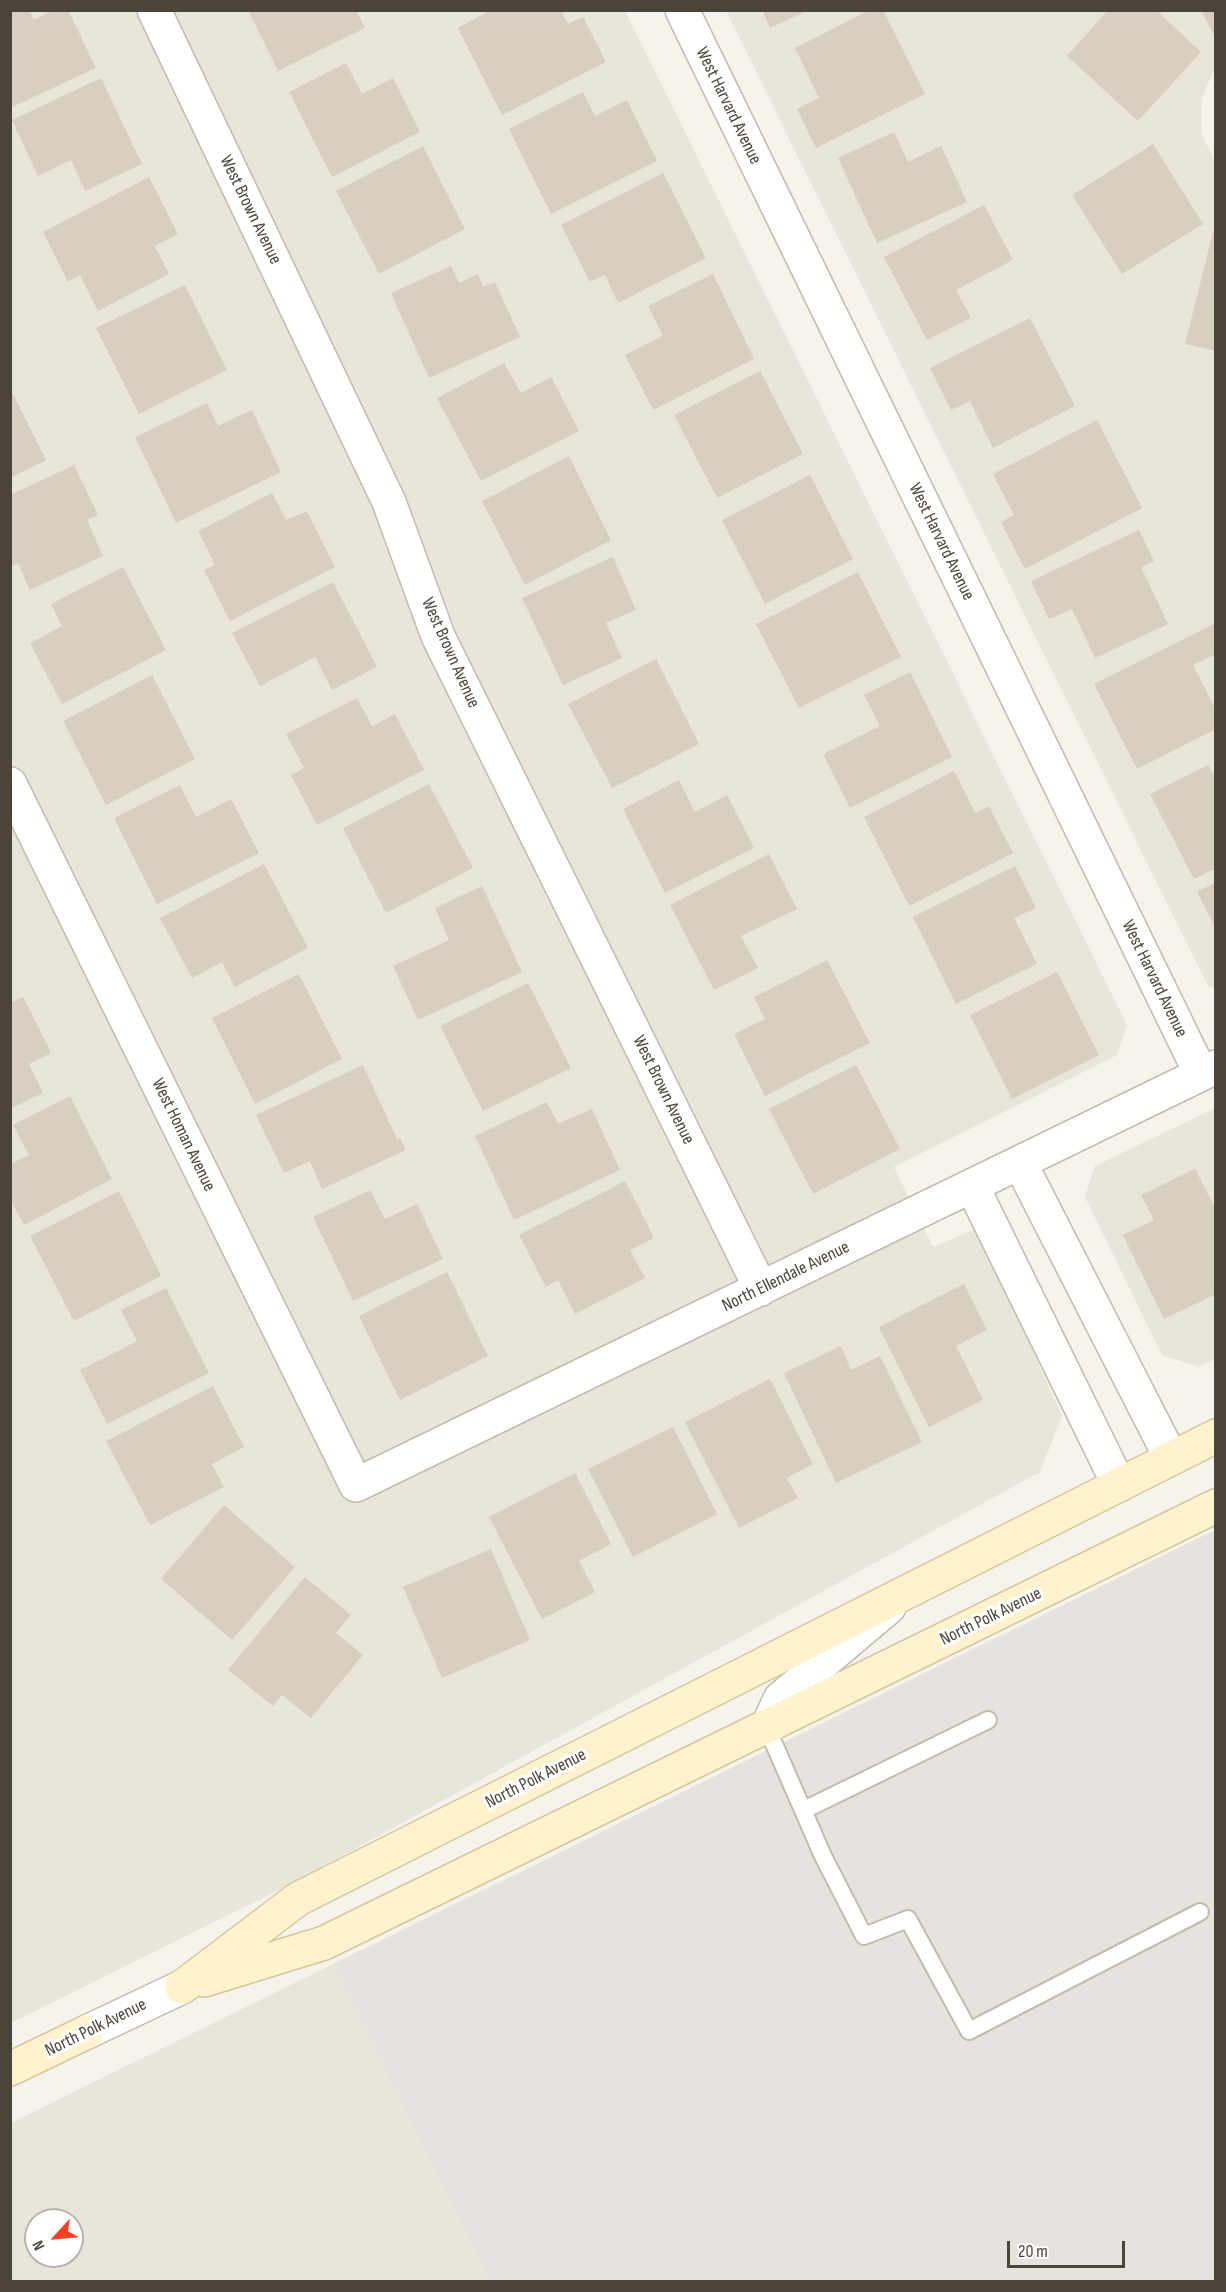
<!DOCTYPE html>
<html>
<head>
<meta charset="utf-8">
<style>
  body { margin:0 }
  #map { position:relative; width:1226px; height:2292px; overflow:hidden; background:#f6f3ec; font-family:"Sofia Sans Condensed",sans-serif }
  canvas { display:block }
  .frame { position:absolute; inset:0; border:12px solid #4b4439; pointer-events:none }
  .north { position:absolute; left:24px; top:2208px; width:60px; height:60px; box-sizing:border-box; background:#fff; border:2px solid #b7b4b0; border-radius:50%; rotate:244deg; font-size:16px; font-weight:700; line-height:24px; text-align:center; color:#4b4439 }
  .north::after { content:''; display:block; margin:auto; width:21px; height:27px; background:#fc3f1d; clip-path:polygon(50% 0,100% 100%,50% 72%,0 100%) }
  .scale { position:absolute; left:1007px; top:2241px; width:118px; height:27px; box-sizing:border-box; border:3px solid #4b4439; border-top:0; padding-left:8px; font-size:18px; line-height:21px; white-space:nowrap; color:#4b4439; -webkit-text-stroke:4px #fff; paint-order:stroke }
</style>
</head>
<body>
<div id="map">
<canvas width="1226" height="2292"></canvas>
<div class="frame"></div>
<div class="north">N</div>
<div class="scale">20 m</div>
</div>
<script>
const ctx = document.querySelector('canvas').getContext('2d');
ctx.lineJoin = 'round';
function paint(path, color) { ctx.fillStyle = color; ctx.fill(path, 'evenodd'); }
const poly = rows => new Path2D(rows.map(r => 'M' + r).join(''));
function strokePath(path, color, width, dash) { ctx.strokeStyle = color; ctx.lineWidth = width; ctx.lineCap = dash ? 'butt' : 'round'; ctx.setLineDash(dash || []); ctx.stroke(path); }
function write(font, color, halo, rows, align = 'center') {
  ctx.font = font + ' "Sofia Sans Condensed",sans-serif'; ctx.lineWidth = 6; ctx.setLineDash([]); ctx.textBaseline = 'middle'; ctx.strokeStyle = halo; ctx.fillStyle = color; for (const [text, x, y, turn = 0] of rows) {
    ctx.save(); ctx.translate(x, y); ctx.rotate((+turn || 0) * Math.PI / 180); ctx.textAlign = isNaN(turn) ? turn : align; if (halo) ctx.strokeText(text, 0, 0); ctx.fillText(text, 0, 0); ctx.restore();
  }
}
const residential = poly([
  [11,11,625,11,1127,1025,1117,1055,894,1167,933,1247,978,1228,1062,1416,1040,1472,293,1883,11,2023],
  [726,11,1215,11,1215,66,1202,99,1201,118,1202,135,1216,163,1215,988,1208,986],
  [1215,1108,1215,1359,1199,1367,1162,1355,1085,1197,1095,1166],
  [333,1964,490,2281,11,2282,11,2123],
  [36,2220,72,2220,72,2256,36,2256]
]);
const industrial = poly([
  [1215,1530,1215,2281,490,2281,333,1964]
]);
const building = poly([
  [10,10,29,10,34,20,54,10,68,10,96,68,10,108],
  [248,10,356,10,365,28,278,71],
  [491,10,561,10,568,24,583,17,606,62,502,115,458,28],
  [762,10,808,10,770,28],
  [870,10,883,10,925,94,816,148,797,109,819,98,795,48],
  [1108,10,1156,10,1201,52,1138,121,1067,56],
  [1201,10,1216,10,1216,39],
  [346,63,362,94,393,78,420,132,332,177,289,92],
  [101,78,142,164,85,191,71,160,38,176,12,120],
  [583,92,595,116,627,100,657,161,551,214,509,129],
  [894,132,908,162,941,146,967,202,877,243,838,158],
  [1153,144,1203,224,1122,274,1072,195],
  [423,146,465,229,379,274,336,191],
  [663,173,706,258,618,303,605,275,590,282,561,225],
  [149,177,178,234,155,246,169,274,98,311,80,275,68,282,43,232],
  [984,205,1013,260,956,290,971,318,927,340,884,257],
  [1213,232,1216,233,1216,351,1185,344],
  [451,266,459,283,478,274,483,287,495,282,520,337,429,378,391,293],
  [713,274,754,359,653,410,625,355,663,336,648,306],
  [185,285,227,370,139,414,96,328],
  [1030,318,1075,406,993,448,970,401,951,410,930,368],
  [504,363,521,393,551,377,579,431,481,481,437,398],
  [760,371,803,454,717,498,674,415],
  [10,388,46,460,10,478],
  [207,403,218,426,252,410,281,472,176,523,135,437],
  [1097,420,1142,508,1025,569,1001,522,1014,515,993,474],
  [569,456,611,540,525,585,482,501],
  [74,465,98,515,87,520,103,556,30,590,18,563,10,567,10,495],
  [810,475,853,559,765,604,722,520],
  [272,493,286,520,307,511,335,567,230,621,204,570,215,565,198,531],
  [1139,530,1154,561,1141,567,1168,624,1095,658,1072,609,1049,619,1031,581],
  [613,557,636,610,606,623,622,658,563,685,522,598],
  [123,567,166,650,62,704,30,643,62,626,51,604],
  [858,572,901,657,799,708,756,624],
  [333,582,377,667,332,690,315,657,260,686,232,633],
  [1216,623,1216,654,1193,665,1216,710,1216,729,1137,769,1094,684],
  [656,659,699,744,612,788,568,704],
  [910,672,952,757,850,808,823,754,880,726,864,695],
  [152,675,195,759,106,805,63,721],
  [357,698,372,726,395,714,424,770,317,825,291,775,304,768,286,734],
  [1208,765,1216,780,1216,868,1194,879,1150,794],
  [954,771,975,813,989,806,1013,853,909,906,864,817],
  [679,780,695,812,727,795,754,848,665,893,623,809],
  [429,784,473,868,386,913,343,828],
  [180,785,196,817,231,799,259,853,157,904,114,818],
  [769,854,797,909,741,936,758,968,714,990,670,905],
  [264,864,308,948,235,987,222,962,192,978,160,918],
  [1015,866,1036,908,1014,918,1037,964,956,1004,913,917],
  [1216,882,1216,929,1197,892],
  [482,886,522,972,418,1020,393,966,449,940,435,908],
  [827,960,870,1043,765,1096,734,1034,765,1019,754,997],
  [1057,972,1099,1055,1012,1099,970,1015],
  [299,974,342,1059,255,1104,212,1018],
  [528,983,571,1068,483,1111,440,1026],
  [23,997,51,1053,29,1064,43,1093,10,1109,10,1003],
  [363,1065,397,1139,400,1138,406,1150,322,1189,310,1161,284,1173,256,1115],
  [856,1065,900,1149,813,1194,769,1109],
  [70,1096,112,1179,24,1225,10,1199,10,1164,29,1155,13,1125],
  [547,1102,558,1124,592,1109,620,1170,514,1220,475,1136],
  [1195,1169,1216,1210,1216,1294,1164,1319,1123,1235,1154,1220,1141,1195],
  [625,1181,654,1238,630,1250,645,1278,575,1314,558,1280,546,1287,519,1235],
  [370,1190,385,1219,417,1204,443,1259,353,1301,313,1217],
  [119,1191,161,1276,74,1321,30,1236],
  [447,1272,488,1356,400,1400,359,1316],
  [964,1284,987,1330,956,1346,983,1400,929,1427,879,1327],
  [166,1288,209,1373,107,1424,80,1370,137,1341,121,1310],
  [841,1346,851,1370,880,1356,922,1442,836,1483,784,1373],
  [770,1379,813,1464,787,1478,798,1498,739,1528,685,1422],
  [213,1386,244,1447,212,1464,224,1487,150,1525,106,1441],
  [673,1427,717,1514,633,1557,588,1469],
  [575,1473,611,1544,579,1561,595,1592,542,1619,489,1517],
  [224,1505,295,1567,232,1640,161,1579],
  [491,1549,530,1640,442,1678,403,1587],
  [305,1577,351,1615,336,1633,363,1655,311,1718,282,1695,273,1706,228,1670]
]);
const service = poly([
  [767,1728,823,1856,864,1936,908,1919,969,2031,1200,1912],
  [804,1810,988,1720]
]);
const minor = poly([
  [154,10,389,502,438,636,761,1289],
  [682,10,1201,1074],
  [10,784,356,1485,1216,1067],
  [1020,1163,1171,1458],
  [972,1186,1119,1485],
  [767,1728,780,1699,889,1607]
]);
const tertiary = poly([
  [87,2032,182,1987]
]);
const secondary = poly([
  [204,1980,324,1943,1216,1506],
  [182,1987,298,1899,1216,1436],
  [10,2069,87,2032]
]);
const streetNames = [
  ["West Harvard Avenue",728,106,64],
  ["West Brown Avenue",250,210,64],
  ["West Harvard Avenue",941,542,64],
  ["West Brown Avenue",450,653,66],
  ["West Harvard Avenue",1154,979,64],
  ["West Brown Avenue",663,1090,64],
  ["West Homan Avenue",183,1135,64],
  ["North Ellendale Avenue",786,1277,-26],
  ["North Polk Avenue",991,1617,-26],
  ["North Polk Avenue",536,1779,-27],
  ["North Polk Avenue",96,2028,-26]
];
paint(residential, '#eae5da');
paint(industrial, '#e6e2dd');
paint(building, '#d8cfc1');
strokePath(service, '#c2bbae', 20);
strokePath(minor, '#c2bbae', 36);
strokePath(tertiary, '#c2bbae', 36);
strokePath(secondary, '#d6c79b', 36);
strokePath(service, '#fff', 16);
strokePath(minor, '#fff', 33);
strokePath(tertiary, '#fff', 33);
strokePath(secondary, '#fff3cd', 33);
write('18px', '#4b4439', '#fff', streetNames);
</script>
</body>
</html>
